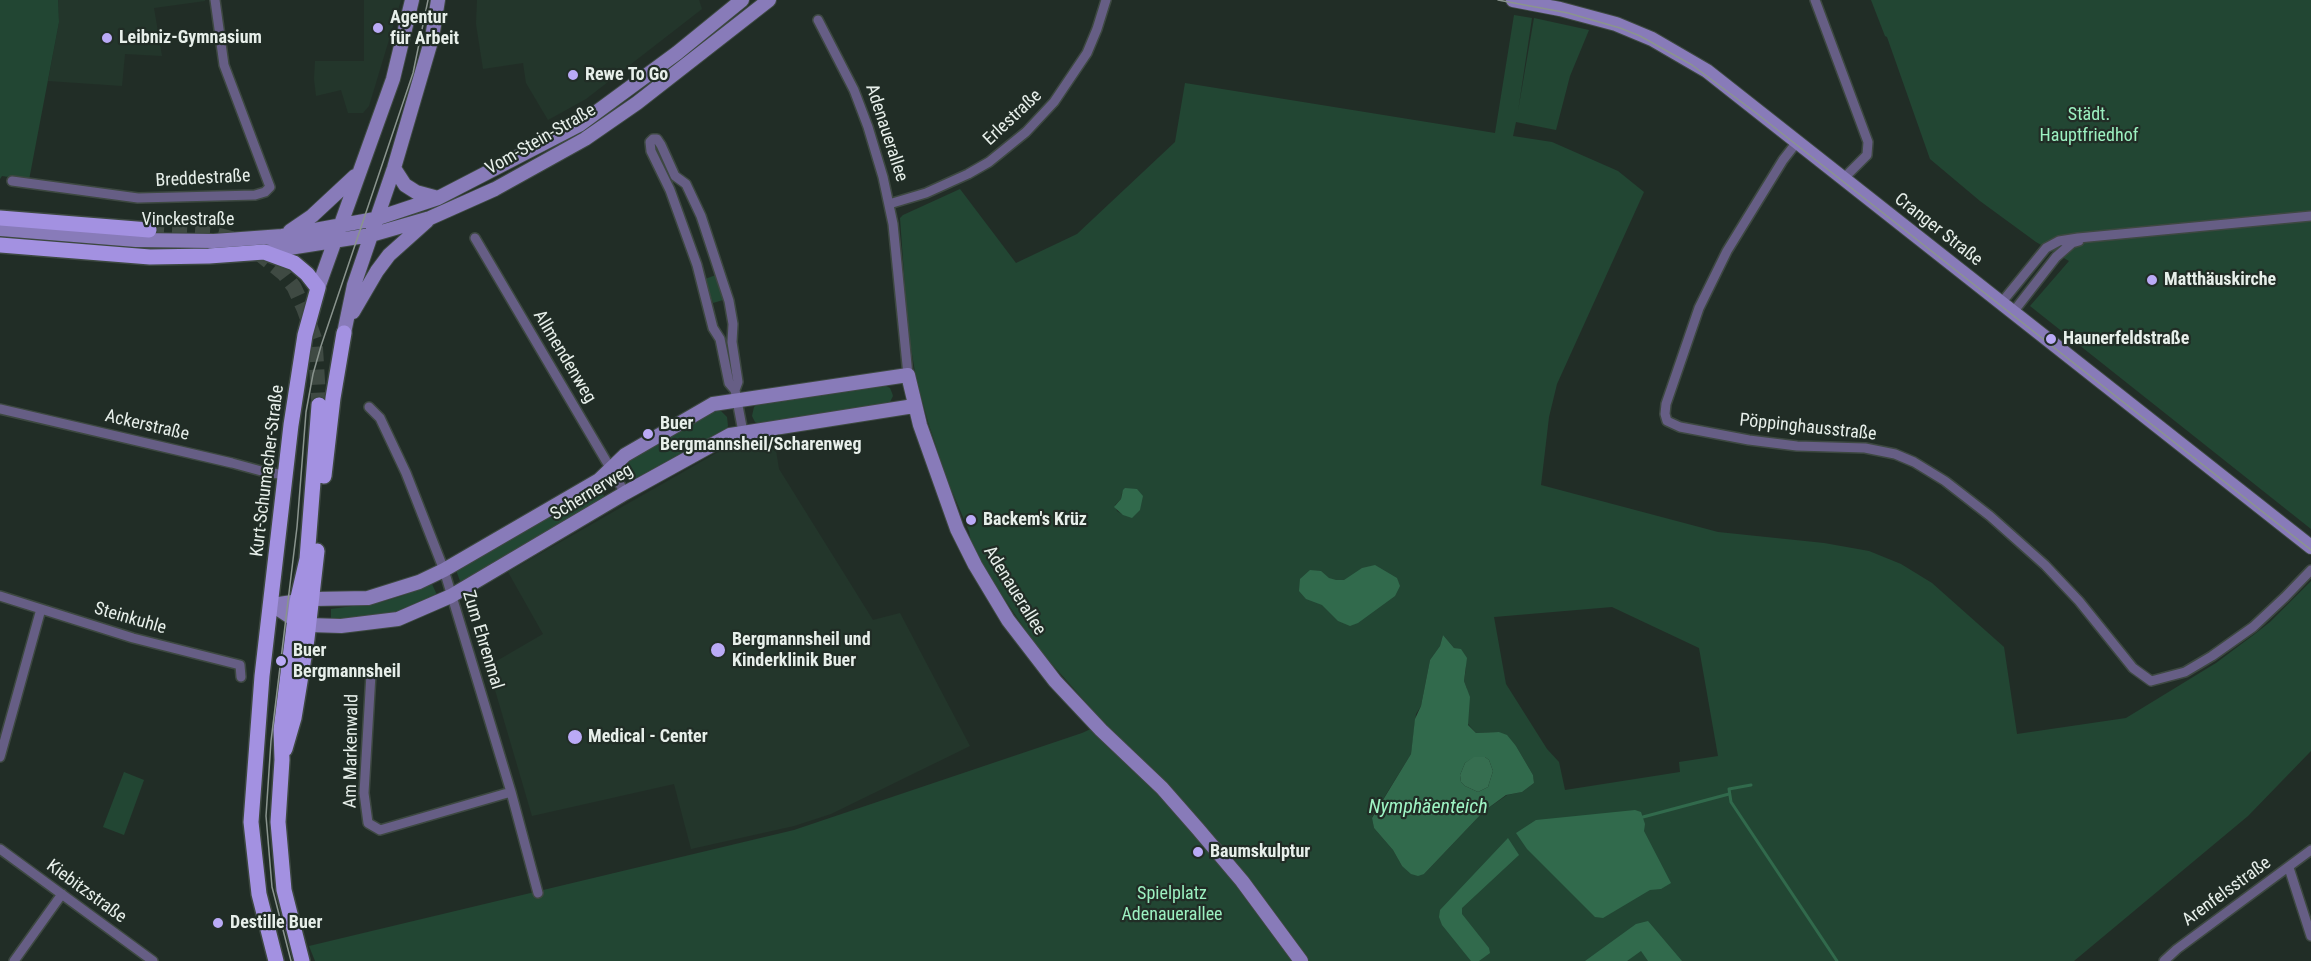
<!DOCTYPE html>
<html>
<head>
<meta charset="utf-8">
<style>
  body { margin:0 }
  canvas { display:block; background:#212d26 }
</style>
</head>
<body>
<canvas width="2311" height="961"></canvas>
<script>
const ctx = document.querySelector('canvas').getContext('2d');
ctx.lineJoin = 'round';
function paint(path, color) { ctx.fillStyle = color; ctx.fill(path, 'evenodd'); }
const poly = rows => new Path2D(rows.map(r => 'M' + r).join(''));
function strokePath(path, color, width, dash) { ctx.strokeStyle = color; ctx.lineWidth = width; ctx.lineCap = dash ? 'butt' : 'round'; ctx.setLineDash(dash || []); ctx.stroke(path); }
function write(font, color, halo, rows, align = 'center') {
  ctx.font = font + ' "Roboto Condensed",sans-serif'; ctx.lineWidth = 4.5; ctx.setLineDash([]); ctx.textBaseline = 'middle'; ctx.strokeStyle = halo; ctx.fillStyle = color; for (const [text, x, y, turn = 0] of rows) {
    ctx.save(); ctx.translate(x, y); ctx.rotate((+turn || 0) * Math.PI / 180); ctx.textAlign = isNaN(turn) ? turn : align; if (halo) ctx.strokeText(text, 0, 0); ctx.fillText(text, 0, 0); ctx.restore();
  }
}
const built = poly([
  [58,0,205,0,205,1,154,8,162,56,125,54,122,86,48,81,59,22],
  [364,0,401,0,369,106,363,113,348,113,341,90,316,96,314,79,315,61,364,61],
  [477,0,699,0,702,9,586,99,548,120,526,83,523,63,483,69,476,24],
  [774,438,779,469,873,620,900,613,970,746,831,814,794,826,691,849,674,784,532,816,488,666,543,634,508,572,734,443]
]);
const green = poly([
  [0,0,58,0,59,22,29,180,2,176,0,179],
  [1871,0,2311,0,2311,529,2030,306,2069,261,2036,242,1980,201,1930,159,1887,37,1885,36],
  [1514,15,1532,18,1518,111,1534,18,1589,30,1570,76,1556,130,1516,122,1513,136,1552,142,1618,171,1644,192,1557,384,1549,417,1541,485,1718,532,1824,543,1869,551,1901,564,1932,583,2004,647,2017,734,2126,718,2216,663,2256,633,2270,622,2311,581,2311,751,2248,816,2074,961,315,961,309,946,794,830,1082,733,1104,723,1037,647,991,579,971,542,969,531,948,482,928,422,916,378,908,330,900,218,903,215,960,189,1016,263,1077,234,1175,142,1185,83,1495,133],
  [1132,489,1122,514,1117,511,1115,505,1121,499,1122,493],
  [1612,607,1699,648,1718,756,1679,762,1680,772,1565,790,1559,762,1547,749,1506,684,1494,617],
  [1443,635,1454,648,1457,649,1466,668,1464,681,1467,689,1468,724,1476,733,1499,732,1516,746,1533,775,1534,783,1522,792,1507,795,1484,811,1424,874,1402,866,1393,850,1374,828,1372,817,1411,754,1416,714,1421,706,1430,660,1440,646],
  [0,236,182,248,240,247,313,236,312,239,260,247,182,252,0,240],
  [716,275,723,300,713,303,705,279],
  [884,385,890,388,892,393,893,396,889,404,760,424,755,422,752,416,754,407,758,403],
  [713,411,721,411,727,417,728,426,725,431,637,479,629,472,628,463,633,458],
  [595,489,602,492,604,496,602,501,462,583,460,581,456,570],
  [430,584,432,584,437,595,402,611,368,618,331,620,331,609,382,602,402,596],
  [124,772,144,780,124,835,103,827]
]);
const forest = poly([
  [1474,756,1485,757,1489,760,1493,771,1488,787,1478,792,1465,786,1461,782,1460,775,1465,763]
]);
const water = poly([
  [1125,488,1137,489,1143,496,1140,510,1132,518,1123,515,1114,507,1121,499,1123,490],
  [1375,565,1397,578,1400,586,1395,596,1358,623,1350,626,1338,621,1322,605,1306,599,1299,591,1300,579,1310,570,1321,571,1329,578,1336,580,1344,580,1362,568],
  [1443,635,1454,648,1461,649,1467,658,1464,681,1470,697,1468,725,1476,733,1499,732,1507,735,1516,746,1533,775,1534,783,1522,792,1506,795,1484,811,1424,874,1418,876,1411,874,1402,866,1393,850,1374,828,1372,818,1411,754,1415,719,1421,706,1430,660,1440,646],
  [1474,757,1485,757,1489,760,1493,771,1488,787,1478,792,1465,786,1461,782,1460,775,1465,763],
  [1635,810,1641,812,1645,824,1644,831,1671,883,1661,889,1650,890,1603,918,1595,917,1527,849,1516,833,1536,820],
  [1508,838,1519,855,1462,908,1462,914,1489,948,1490,953,1479,961,1471,961,1442,925,1439,917,1440,910],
  [1648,921,1682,961,1648,961,1641,951,1627,961,1585,961,1636,924]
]);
const stream = poly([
  [1751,785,1729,789,1731,802,1837,961],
  [1643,817,1729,794]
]);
const primaryTunnel = poly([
  [149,230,214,234,233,239],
  [257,252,284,274,294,287,304,309,315,340,319,405]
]);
const street = poly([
  [1815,0,1868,142,1867,155,1844,178],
  [818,20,854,90,868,127,883,177,893,224,908,375],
  [1797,142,1783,160,1727,251,1699,308,1666,404,1665,414,1667,421,1680,427,1749,440,1797,446,1865,448,1895,454,1914,462,1945,481,1990,516,2045,565,2079,601,2133,668,2151,681,2185,672,2212,656,2253,627,2285,597,2311,570],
  [12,181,138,198,255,195,265,192,270,187,224,65,215,0],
  [889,204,926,193,968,174,989,162,1026,132,1054,102,1087,53,1097,29,1106,0],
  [475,238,625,493],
  [2002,302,2046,248,2059,241,2078,238,2311,216],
  [2014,311,2056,257,2072,243,2079,241],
  [735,390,729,383,720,339,713,328,697,265,670,190,651,151,650,142,653,139,657,139,661,145,675,176,686,184,701,216,729,301,733,324,732,342,738,382,735,390,743,432],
  [369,407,380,418,406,473,444,570,511,792,538,893],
  [0,409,232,463,265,472,286,475],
  [0,596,133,638,240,665,241,677],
  [371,674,364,793,368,823,380,830,511,792],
  [0,757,41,609],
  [0,849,153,961],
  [2289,868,2311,936],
  [14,961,62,894],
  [2164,961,2177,949,2311,850]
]);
const secondary = poly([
  [1513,0,1560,9,1616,24,1652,39,1707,71,2311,547],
  [394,168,405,185,416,192,438,198],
  [0,229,136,240,214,241,282,236,375,219,438,198,579,125,677,53,742,0],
  [290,231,312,216,355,176],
  [264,252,371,235,430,218,495,189,585,139,637,103,769,0],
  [318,288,393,79,412,0],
  [353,312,377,271,389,255,427,221],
  [344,333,354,285,394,168,432,38,438,0],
  [272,605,313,599,368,598,419,582,444,570,599,480,625,455,713,404,908,375,920,425,957,529,975,565,1008,620,1055,681,1101,730,1162,788,1198,829,1242,881,1301,961],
  [272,605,295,620,309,625,341,626,398,619,451,596,625,493,730,435,914,406]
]);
const primary = poly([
  [0,218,149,230],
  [0,245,150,257,209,256,264,252,294,263,307,274,318,288,305,335,291,425,262,676,251,822,259,894,276,961],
  [324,476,333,398,344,333],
  [285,749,294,718,307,639,317,551],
  [302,961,284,890,278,822,282,760,281,730,297,602,307,559,319,405]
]);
const tram = poly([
  [1498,0,1568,13,1620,28,1640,36,1692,65,1756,113,2311,550],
  [291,961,272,887,266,816,271,741,297,527,306,412,313,374,321,346,413,73,428,0]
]);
const markers = [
  [378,28,6,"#baaaf6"],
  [107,38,6,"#baaaf6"],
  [573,75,6,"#baaaf6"],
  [2152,280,6,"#baaaf6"],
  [2051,339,6,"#baaaf6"],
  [648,434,6,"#baaaf6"],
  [971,520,6,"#baaaf6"],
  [718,650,8,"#baaaf6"],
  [281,661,6,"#baaaf6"],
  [575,737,8,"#baaaf6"],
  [1198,852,6,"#baaaf6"],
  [218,923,6,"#baaaf6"]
];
const poiNames = [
  ["Agentur",390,18],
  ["für Arbeit",390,39],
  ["Leibniz-Gymnasium",119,38],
  ["Rewe To Go",585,75],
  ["Matthäuskirche",2164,280],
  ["Haunerfeldstraße",2063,339],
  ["Buer",660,424],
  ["Bergmannsheil/Scharenweg",660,445],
  ["Backem's Krüz",983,520],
  ["Bergmannsheil und",732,640],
  ["Kinderklinik Buer",732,661],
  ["Buer",293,651],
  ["Bergmannsheil",293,672],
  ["Medical - Center",588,737],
  ["Baumskulptur",1210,852],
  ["Destille Buer",230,923]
];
const parkNames = [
  ["Städt.",2089,115],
  ["Hauptfriedhof",2089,136],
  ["Spielplatz",1172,894],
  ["Adenauerallee",1172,915]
];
const streetNames = [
  ["Erlestraße",1013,118,-43],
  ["Adenauerallee",886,133,72],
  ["Vom-Stein-Straße",541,140,-30],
  ["Breddestraße",203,179,-3],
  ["Vinckestraße",188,220],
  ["Cranger Straße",1938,230,38],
  ["Allmendenweg",564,357,59],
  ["Ackerstraße",147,426,13],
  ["Pöppinghausstraße",1808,428,6],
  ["Kurt-Schumacher-Straße",268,471,-83],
  ["Schernerweg",592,493,-31],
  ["Adenauerallee",1014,591,58],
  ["Steinkuhle",130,619,16],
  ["Zum Ehrenmal",482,640,73],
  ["Am Markenwald",352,751,-89],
  ["Kiebitzstraße",86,892,36],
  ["Arenfelsstraße",2227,892,-36]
];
const waterNames = [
  ["Nymphäenteich",1428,808]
];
paint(built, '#23362b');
paint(green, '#224633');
paint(forest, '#366e50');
paint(water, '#316a4c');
strokePath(stream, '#316a4c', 3);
strokePath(primaryTunnel, '#3f4a43', 15, [15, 8]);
strokePath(street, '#3d4841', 12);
strokePath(secondary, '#3d4841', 16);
strokePath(primary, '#3d4841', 18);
strokePath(street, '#665e85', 9);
strokePath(secondary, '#887bb9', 14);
strokePath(primary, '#a391e1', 15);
strokePath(tram, '#8a948e', 1.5);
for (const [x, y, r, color] of markers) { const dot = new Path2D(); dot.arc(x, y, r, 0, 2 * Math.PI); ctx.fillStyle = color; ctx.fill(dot); strokePath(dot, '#212d26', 2); }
write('bold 18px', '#e7efea', '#212d26', poiNames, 'left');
write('18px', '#9cf1c1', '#212d26', parkNames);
write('18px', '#e7efea', '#212d26', streetNames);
write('italic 20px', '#9ff5c5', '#212d26', waterNames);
</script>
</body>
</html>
